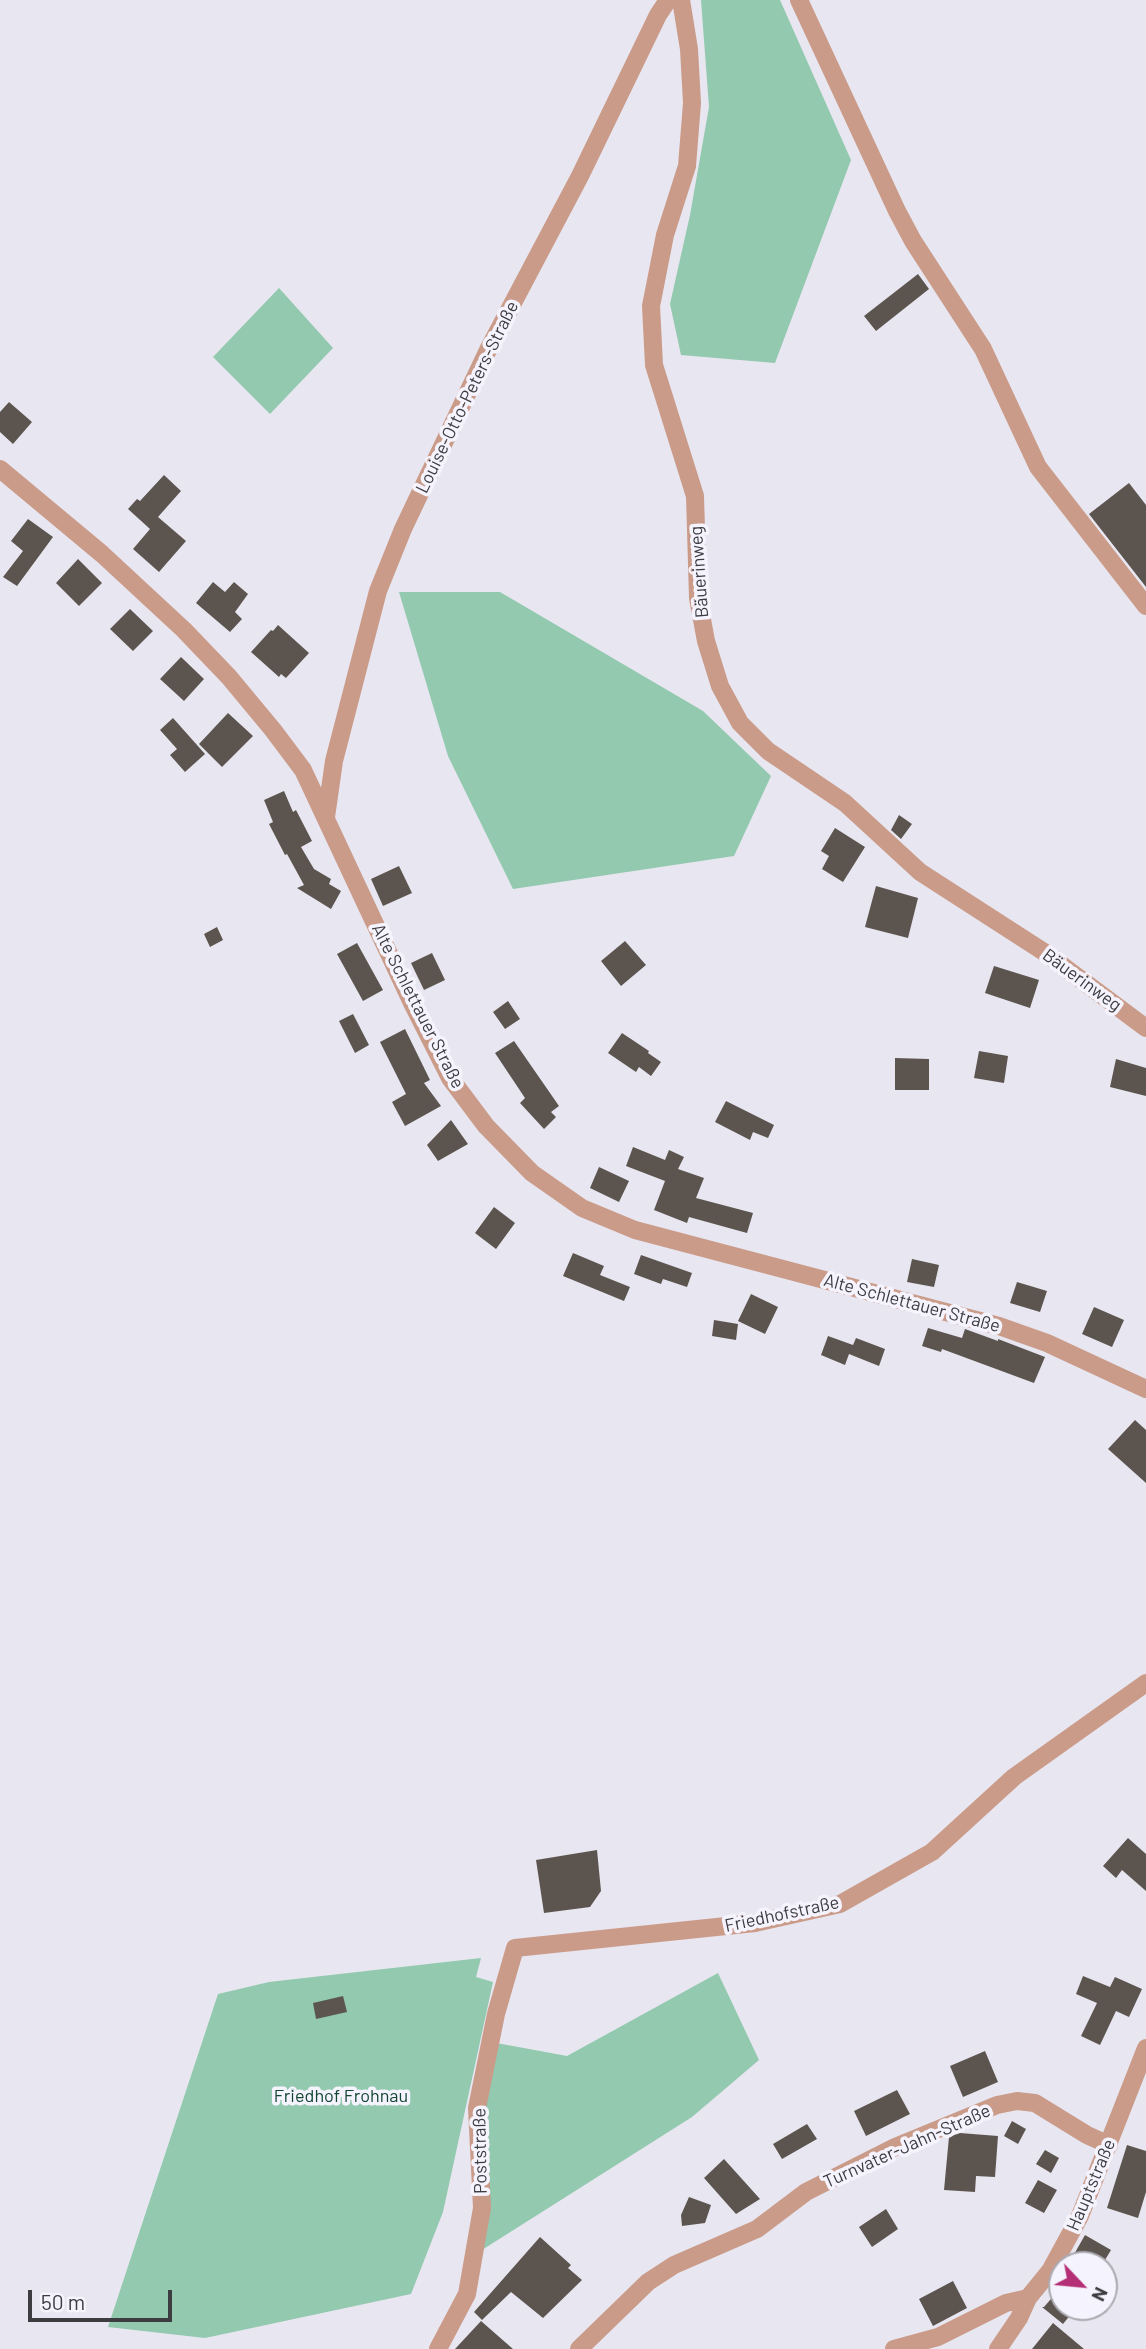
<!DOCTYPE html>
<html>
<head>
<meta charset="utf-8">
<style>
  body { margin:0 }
  #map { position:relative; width:1146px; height:2349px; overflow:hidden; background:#e8e6f0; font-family:Barlow,sans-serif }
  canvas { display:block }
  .north { position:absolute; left:1048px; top:2251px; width:70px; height:70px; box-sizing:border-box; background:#f5f3fd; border:2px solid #abaab1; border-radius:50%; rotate:116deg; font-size:19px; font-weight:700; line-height:28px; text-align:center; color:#3d3c40 }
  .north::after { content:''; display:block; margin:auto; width:24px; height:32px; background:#b42f75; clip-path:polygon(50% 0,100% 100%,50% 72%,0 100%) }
  .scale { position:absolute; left:28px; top:2290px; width:144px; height:32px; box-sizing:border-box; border:4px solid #3d3c40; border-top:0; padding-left:9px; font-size:21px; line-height:24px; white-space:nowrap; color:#3d3c40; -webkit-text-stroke:5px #f5f3fd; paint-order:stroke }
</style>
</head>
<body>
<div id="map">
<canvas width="1146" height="2349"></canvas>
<div class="north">N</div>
<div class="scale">50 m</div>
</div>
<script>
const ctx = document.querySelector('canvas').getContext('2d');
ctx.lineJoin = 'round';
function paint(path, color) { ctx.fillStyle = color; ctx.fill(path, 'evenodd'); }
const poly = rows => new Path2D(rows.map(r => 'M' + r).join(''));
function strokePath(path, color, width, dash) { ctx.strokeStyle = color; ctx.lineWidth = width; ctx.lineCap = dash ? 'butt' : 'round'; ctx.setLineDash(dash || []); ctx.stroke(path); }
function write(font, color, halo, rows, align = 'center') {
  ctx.font = font + ' Barlow,sans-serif'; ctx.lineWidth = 7; ctx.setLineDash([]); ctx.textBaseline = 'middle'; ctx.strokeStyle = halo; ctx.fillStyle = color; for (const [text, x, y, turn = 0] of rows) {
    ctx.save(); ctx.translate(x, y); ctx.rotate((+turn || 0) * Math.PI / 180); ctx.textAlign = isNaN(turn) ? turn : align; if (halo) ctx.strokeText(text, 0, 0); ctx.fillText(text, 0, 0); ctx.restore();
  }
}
const green = poly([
  [701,0,780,0,851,160,775,363,681,355,670,304,690,215,709,107],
  [279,288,333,348,270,414,213,357],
  [399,592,500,592,703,711,771,776,734,856,513,889,448,756],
  [481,1958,476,1977,493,1982,443,2212,411,2294,205,2338,108,2327,218,1994,269,1982],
  [718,1973,759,2060,692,2117,474,2255,477,2108,491,2042,567,2056]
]);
const building = poly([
  [918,274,929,289,876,331,864,316],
  [9,402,32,422,13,444,0,432,0,412],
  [164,475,181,491,158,517,186,541,159,572,133,549,150,529,128,509,137,499,140,501],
  [1129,483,1146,505,1146,587,1089,514],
  [28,519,53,537,17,586,3,577,23,551,11,541],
  [78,559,102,583,79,606,56,583],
  [213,582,225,592,234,582,248,594,235,612,242,619,230,632,196,603],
  [130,609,153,631,133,651,110,629],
  [278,625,309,653,286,678,281,674,279,677,251,652,271,630,273,631],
  [181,657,204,679,184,701,160,679],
  [228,713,253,736,222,767,199,744],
  [173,718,205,754,185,772,170,755,177,749,160,730],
  [284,791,293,812,296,810,312,841,301,847,314,869,331,879,329,884,341,891,331,909,297,888,304,885,287,854,285,855,269,824,273,822,264,800],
  [899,815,912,824,901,839,891,830],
  [835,828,865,847,843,882,822,869,829,856,821,851],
  [399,866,412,893,383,906,371,879],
  [876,886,918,898,908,938,865,927],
  [217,927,223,940,210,947,204,934],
  [625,941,646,965,621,986,601,961],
  [357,943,383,990,363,1001,337,954],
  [432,953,445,980,424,990,411,963],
  [994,966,1039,980,1030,1008,985,993],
  [508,1001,520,1019,505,1029,493,1012],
  [353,1014,369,1045,355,1053,339,1021],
  [405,1029,430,1080,424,1083,441,1106,405,1126,392,1102,406,1094,380,1042],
  [622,1033,649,1051,648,1053,661,1062,651,1076,639,1067,636,1072,608,1053],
  [514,1041,559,1106,551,1112,556,1117,544,1129,520,1103,525,1098,495,1053],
  [979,1051,1008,1056,1004,1083,974,1078],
  [895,1058,929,1059,929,1090,895,1090],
  [1116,1059,1146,1068,1146,1096,1110,1087],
  [726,1101,774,1125,768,1138,753,1132,750,1140,715,1122],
  [451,1120,468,1144,438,1161,427,1145],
  [633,1147,665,1160,669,1150,684,1157,678,1169,704,1178,696,1198,753,1213,747,1233,689,1217,687,1223,654,1210,665,1181,626,1166],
  [599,1167,629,1181,619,1202,590,1188],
  [494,1207,515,1223,496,1249,475,1233],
  [573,1253,604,1266,600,1275,630,1287,624,1301,563,1276],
  [641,1255,692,1273,687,1287,663,1279,661,1284,634,1274],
  [912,1259,939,1265,934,1287,907,1282],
  [1017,1282,1047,1291,1040,1312,1010,1303],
  [751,1294,778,1307,765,1334,738,1321],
  [1094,1307,1124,1320,1112,1347,1082,1334],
  [714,1320,738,1324,736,1340,712,1336],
  [928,1328,962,1338,965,1329,998,1341,998,1339,1045,1357,1034,1383,942,1349,941,1352,922,1346],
  [828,1336,853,1345,856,1338,885,1349,879,1366,849,1354,845,1365,821,1355],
  [1135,1420,1146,1430,1146,1483,1108,1449],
  [1128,1838,1146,1854,1146,1891,1122,1870,1116,1878,1103,1866],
  [597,1850,601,1891,590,1907,544,1913,536,1860],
  [1083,1976,1110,1987,1115,1977,1142,1989,1129,2017,1116,2011,1100,2045,1081,2036,1097,2003,1076,1994],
  [343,1996,347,2012,316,2019,313,2003],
  [985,2051,998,2082,963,2097,950,2066],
  [897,2090,910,2114,866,2136,854,2111],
  [1012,2121,1026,2129,1018,2144,1004,2136],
  [807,2124,817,2139,782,2159,773,2144],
  [960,2133,998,2136,995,2177,976,2176,975,2192,944,2190,949,2137],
  [1127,2145,1146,2151,1146,2192,1138,2218,1107,2208],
  [1045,2150,1059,2158,1051,2173,1036,2164],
  [724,2159,760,2199,736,2214,704,2178],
  [1038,2180,1057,2190,1044,2213,1025,2203],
  [689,2197,711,2205,705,2223,682,2226,681,2215],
  [886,2209,898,2229,872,2247,859,2227],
  [1085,2235,1111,2250,1102,2265,1068,2265],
  [540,2237,571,2265,568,2268,582,2280,543,2318,511,2292,482,2320,474,2312],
  [953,2281,967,2308,933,2326,919,2299],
  [1062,2286,1062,2307,1077,2307,1063,2324,1042,2307,1044,2307],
  [481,2321,513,2349,455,2349],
  [1053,2323,1084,2349,1032,2349]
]);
const street = poly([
  [681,0,689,49,692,103,687,166,665,235,651,306,654,365,695,496,698,598,706,641,720,686,740,723,768,751,845,803,920,872,1044,952,1146,1028],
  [799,0,897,211,913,241,983,349,1038,467,1146,606],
  [0,469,102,554,184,630,229,677,273,730,303,770,412,1003,450,1078,486,1126,532,1173,582,1208,635,1230,999,1326,1047,1343,1146,1389],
  [326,817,334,761,378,591,403,529,488,350,580,176,658,15,668,0],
  [438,2349,467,2294,482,2208,477,2108,496,2014,515,1948,755,1923,840,1904,932,1852,1014,1777,1146,1683],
  [579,2349,648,2282,674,2265,757,2229,806,2192,895,2147,997,2105,1017,2101,1035,2103,1087,2135,1109,2145],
  [894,2349,938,2337,1006,2303,1028,2298],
  [998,2349,1019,2318,1028,2298,1050,2271,1080,2216,1146,2048]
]);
const streetNames = [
  ["Louise-Otto-Peters-Straße",467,397,-64],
  ["Bäuerinweg",699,572,-94],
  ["Bäuerinweg",1082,980,36],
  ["Alte Schlettauer Straße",418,1006,63],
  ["Alte Schlettauer Straße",912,1303,15],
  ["Friedhofstraße",782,1914,-12],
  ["Turnvater-Jahn-Straße",907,2146,-24],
  ["Poststraße",480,2151,-91],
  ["Hauptstraße",1091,2185,-67]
];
const parkNames = [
  ["Friedhof Frohnau",341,2096]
];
paint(green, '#92c9af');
paint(building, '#5c554f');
strokePath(street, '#ca9b89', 18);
write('18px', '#3d3c40', '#f5f3fd', streetNames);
write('18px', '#124632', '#f5f3fd', parkNames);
</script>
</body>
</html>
